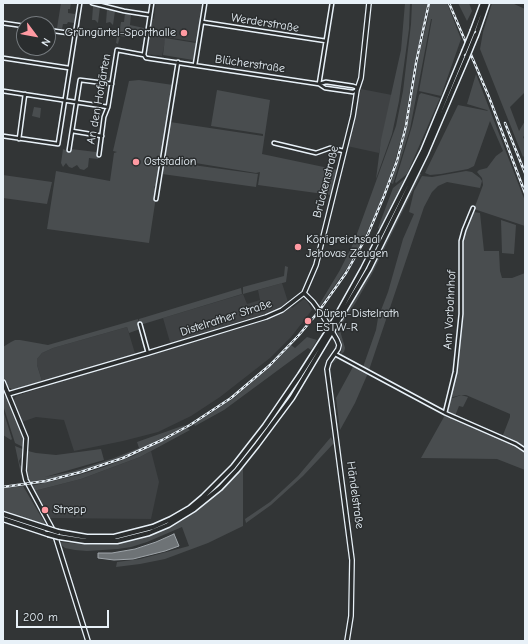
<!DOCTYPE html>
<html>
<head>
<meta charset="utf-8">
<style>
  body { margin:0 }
  #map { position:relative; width:528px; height:644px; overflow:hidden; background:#323536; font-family:"Comic Neue",sans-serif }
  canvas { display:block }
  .frame { position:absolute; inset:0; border:4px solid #e8f1f8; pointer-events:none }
  .north { position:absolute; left:16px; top:16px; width:40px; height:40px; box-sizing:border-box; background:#2a2d2e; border:1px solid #767b7f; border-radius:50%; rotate:122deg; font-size:11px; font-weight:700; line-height:16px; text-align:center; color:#e8f1f8 }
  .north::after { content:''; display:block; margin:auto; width:14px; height:18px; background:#ff9aa2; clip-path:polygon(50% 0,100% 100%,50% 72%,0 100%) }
  .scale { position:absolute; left:16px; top:610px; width:93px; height:18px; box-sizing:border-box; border:2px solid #e8f1f8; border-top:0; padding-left:5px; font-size:12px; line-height:14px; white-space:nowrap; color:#e8f1f8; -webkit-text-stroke:3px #2a2d2e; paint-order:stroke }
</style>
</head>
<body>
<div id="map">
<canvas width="528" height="644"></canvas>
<div class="frame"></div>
<div class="north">N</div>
<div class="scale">200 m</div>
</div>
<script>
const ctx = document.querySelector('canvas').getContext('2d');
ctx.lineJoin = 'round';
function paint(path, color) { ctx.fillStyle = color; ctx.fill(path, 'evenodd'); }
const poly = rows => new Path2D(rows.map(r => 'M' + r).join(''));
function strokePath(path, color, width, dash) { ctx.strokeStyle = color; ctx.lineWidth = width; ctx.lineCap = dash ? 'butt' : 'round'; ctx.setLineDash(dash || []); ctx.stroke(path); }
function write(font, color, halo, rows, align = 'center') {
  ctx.font = font + ' "Comic Neue",sans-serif'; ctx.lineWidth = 3; ctx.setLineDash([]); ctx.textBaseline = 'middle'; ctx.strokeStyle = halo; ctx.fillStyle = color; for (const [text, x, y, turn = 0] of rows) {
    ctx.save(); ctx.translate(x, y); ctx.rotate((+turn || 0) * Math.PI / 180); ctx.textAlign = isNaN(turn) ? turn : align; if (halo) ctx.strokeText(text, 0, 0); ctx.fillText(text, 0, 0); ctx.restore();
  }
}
const built = poly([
  [156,3,202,3,196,42,166,37,162,56,147,54,149,51,147,51,152,19,154,19],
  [361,89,392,95,379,153,347,146],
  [282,283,288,302,292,308,304,299,307,301,312,310,291,337,270,358,220,397,191,416,158,432,123,441,74,451,64,420,36,417,22,422,14,400,16,396,44,387,37,365,37,359,42,353,53,348,127,327,137,360,172,349,163,318,243,294,247,304,260,300,258,290],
  [151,451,159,482,151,519,49,518,34,491,81,479,140,457]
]);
const green = poly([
  [61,3,71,3,70,9,68,9,68,13,75,14,74,23,68,22,67,24,63,24,62,29,57,28],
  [405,3,410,3,409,29,399,101,392,134,376,179,381,140,401,50],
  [412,3,428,3,424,25,414,65,405,124,395,161,382,199,364,238,347,268,320,306,319,305,340,270,354,242,396,126,403,91,411,24],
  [430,3,447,3,461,39,441,96,419,91,432,19,431,19,410,129,393,184,391,183,401,152,409,117,418,58,427,23],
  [458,3,469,3,472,11,467,21],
  [492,3,512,3,525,9,525,92,510,107,519,131,525,121,525,135,523,137,525,141,525,155,523,157,480,49,483,32],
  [93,6,100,7,98,23,95,20,92,20],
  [107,9,115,11,113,25,110,22,106,23],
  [125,13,131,14,130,25,144,28,143,35,127,32,127,37,120,36,118,44,116,43,118,31,116,31,117,28,120,28,121,22,124,22],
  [165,38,196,43,193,60,163,55],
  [476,74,525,201,525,226,474,209,483,185,482,178,477,172,479,170,487,168,496,156,503,151,490,121,474,166,468,169,441,174,430,175,425,173,458,105,488,111,487,110,467,104],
  [139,80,173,85,161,156,159,158,161,163,157,185,155,186,154,187,157,190,149,243,47,229,56,171,110,181,114,153,117,152,113,151,129,81],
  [217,90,270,100,262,154,338,170,331,195,258,185,260,172,256,173,165,158,163,157,169,123,170,122,263,136,263,134,211,126],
  [421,93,440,98,407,174,396,183,395,182,412,126,419,95],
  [34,107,41,108,40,118,32,116],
  [63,149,68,151,71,149,96,152,98,154,98,159,89,158,88,167,84,170,80,169,77,165,72,168,69,167,66,163,63,167,61,163],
  [164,161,258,174,256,187,162,174],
  [466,171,472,172,480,178,482,181,480,188,447,182,438,186,432,192,424,207,369,370,363,367,376,330,378,318,388,292,403,239,414,214,409,212,414,191,422,176,432,177],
  [419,173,421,174,372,274,356,302,341,325,340,325,372,268],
  [3,175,52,182,47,204,3,198],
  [408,176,381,230,378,228,393,188],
  [474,212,480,213,484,251,499,251,500,271,502,278,512,278,525,273,525,448,504,437,503,435,510,417,510,414,466,395,461,395,449,398,460,343,462,314,463,296,462,241,465,231,472,213],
  [501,220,516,225,514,254,502,253],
  [285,266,288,267,286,282,243,294,243,287,284,276],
  [241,288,242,294,140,325,139,323,139,319],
  [138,319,140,329,129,333,127,327,53,348,42,353,37,359,37,365,42,381,13,390,8,387,3,376,3,347,11,342,15,340,20,340,48,345],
  [339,327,345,348,344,352,341,354,342,343,337,332],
  [307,337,317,340,311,350,308,348,224,410,195,426,194,424,234,398,277,360,291,345,295,348],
  [339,357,332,364,330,372,342,457,329,371,332,364,336,358],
  [354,365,368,373,355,403,340,430,336,398],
  [3,395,7,398,21,428,25,442,25,448,15,443,3,405],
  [461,395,468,397,463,407,459,406,455,416,448,412,450,399],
  [3,410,12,439,11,440,3,435],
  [445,415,521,448,525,452,525,470,497,459,421,458],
  [185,425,184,427,124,457,73,474,29,483,26,471,28,451,36,453,56,455,101,449,104,460,45,477,74,471,114,458,139,448,137,442],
  [187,428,190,430,140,457,81,479,34,491,31,486,79,475,104,467,133,456],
  [331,437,334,443,303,476,271,505,246,523,245,519,270,502,298,476],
  [15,446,25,450,19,461,20,465,23,468,25,483,24,483,22,479],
  [243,467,243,526,208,543,165,559,140,564,116,567,117,562,140,559,189,546,182,527,147,542,131,547,118,549,87,551,75,550,65,548,60,544,59,542,92,545,113,544,136,540,159,532,183,520,205,504],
  [23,486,46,525,45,526,3,512,3,488]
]);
const water = poly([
  [174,534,179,546,165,551,133,559,114,560,98,558,98,553,112,553,135,549,156,542,174,534]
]);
const stream = poly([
  [446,415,451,418],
  [453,418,461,422],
  [475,428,477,429],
  [480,430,485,432],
  [487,433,495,437],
  [500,439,505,441],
  [507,442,521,449]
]);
const street = poly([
  [92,3,124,11,150,15],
  [152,3,144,55,146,58,319,84,326,82,353,86,356,87,357,90,353,92,325,88,319,84],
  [202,22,326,41],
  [3,23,24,26],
  [48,30,75,34],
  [3,58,69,68],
  [195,65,205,3],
  [319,84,332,3],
  [3,91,108,107],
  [72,131,102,136],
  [3,136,58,144,80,3],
  [19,139,25,94],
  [274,143,316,153,330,148,344,151],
  [69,150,80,80,112,84],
  [99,155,104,117,108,107,117,50,144,55],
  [156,199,178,62],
  [140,324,148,353],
  [335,354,445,413,516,444,525,450],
  [445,413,455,372,461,314,461,241,464,230,473,208]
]);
const secondary = poly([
  [304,293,313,302,323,316,337,340,339,345,338,349,329,362,327,369,352,560,351,616,347,641],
  [304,293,316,265,353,116,357,90,361,78,369,3],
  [3,382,26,438,24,471,26,480,54,532,88,641],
  [8,394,148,353,266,317,282,310,304,293]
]);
const primary = poly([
  [473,30,483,3],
  [476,35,487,3],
  [3,514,46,528],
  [3,519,48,534],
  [58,532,87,537,114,537,153,527,171,519,190,508,203,497,233,467,265,426,300,375,330,328,363,269,423,151,464,52],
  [59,537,85,541,117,541,149,533,168,525,194,509,220,488,237,470,257,445,292,398,369,269,426,153,467,57]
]);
const rail = poly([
  [449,3,489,97,525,193],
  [505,123,525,173],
  [3,487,46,481,81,472,123,458,162,440,190,425,231,398,270,365,299,335,319,311,346,273,368,234,384,196,397,161,406,126,416,63,429,3]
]);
const primaryBridge = poly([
  [464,52,473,30],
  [467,57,476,35],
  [46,528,58,532],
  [48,534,59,537]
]);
const markers = [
  [184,33,4,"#ff9aa2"],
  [136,162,4,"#ff9aa2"],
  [298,247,4,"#ff9aa2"],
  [308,321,4,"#ff9aa2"],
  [45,510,4,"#ff9aa2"]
];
const streetNames = [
  ["Werderstraße",265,23,9],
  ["Blücherstraße",250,64,8],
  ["An den Hofgärten",99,99,-80],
  ["Brückenstraße",326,182,-76],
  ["Am Vorbahnhof",450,310,-87],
  ["Distelrather Straße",226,318,-18],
  ["Händelstraße",355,495,82]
];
const poiNames = [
  ["Grüngürtel-Sporthalle",176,33,"right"],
  ["Oststadion",144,162],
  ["Königreichsaal",306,240],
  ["Jehovas Zeugen",306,254],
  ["Düren-Distelrath",316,314],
  ["ESTW-R",316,328],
  ["Strepp",53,510]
];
paint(built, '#3f4244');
paint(green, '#494d4f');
paint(water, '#6e7376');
strokePath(water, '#9fa5aa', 1);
strokePath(stream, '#9fa5aa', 1);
strokePath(street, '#e8f1f8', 5.5);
strokePath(secondary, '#e8f1f8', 6);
strokePath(primary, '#e8f1f8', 7);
strokePath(street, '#2a2d2e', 2.5);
strokePath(secondary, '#2a2d2e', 3.5);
strokePath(primary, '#2a2d2e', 4);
strokePath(rail, '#e8f1f8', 2.5);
strokePath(rail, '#2a2d2e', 1, [3]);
strokePath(primaryBridge, '#e8f1f8', 7, []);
strokePath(primaryBridge, '#2a2d2e', 4);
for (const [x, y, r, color] of markers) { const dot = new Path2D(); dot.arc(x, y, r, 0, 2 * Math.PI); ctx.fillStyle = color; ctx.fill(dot); strokePath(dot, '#2a2d2e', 1.5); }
write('12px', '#e8f1f8', '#2a2d2e', streetNames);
write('12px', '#e8f1f8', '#2a2d2e', poiNames, 'left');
</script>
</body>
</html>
